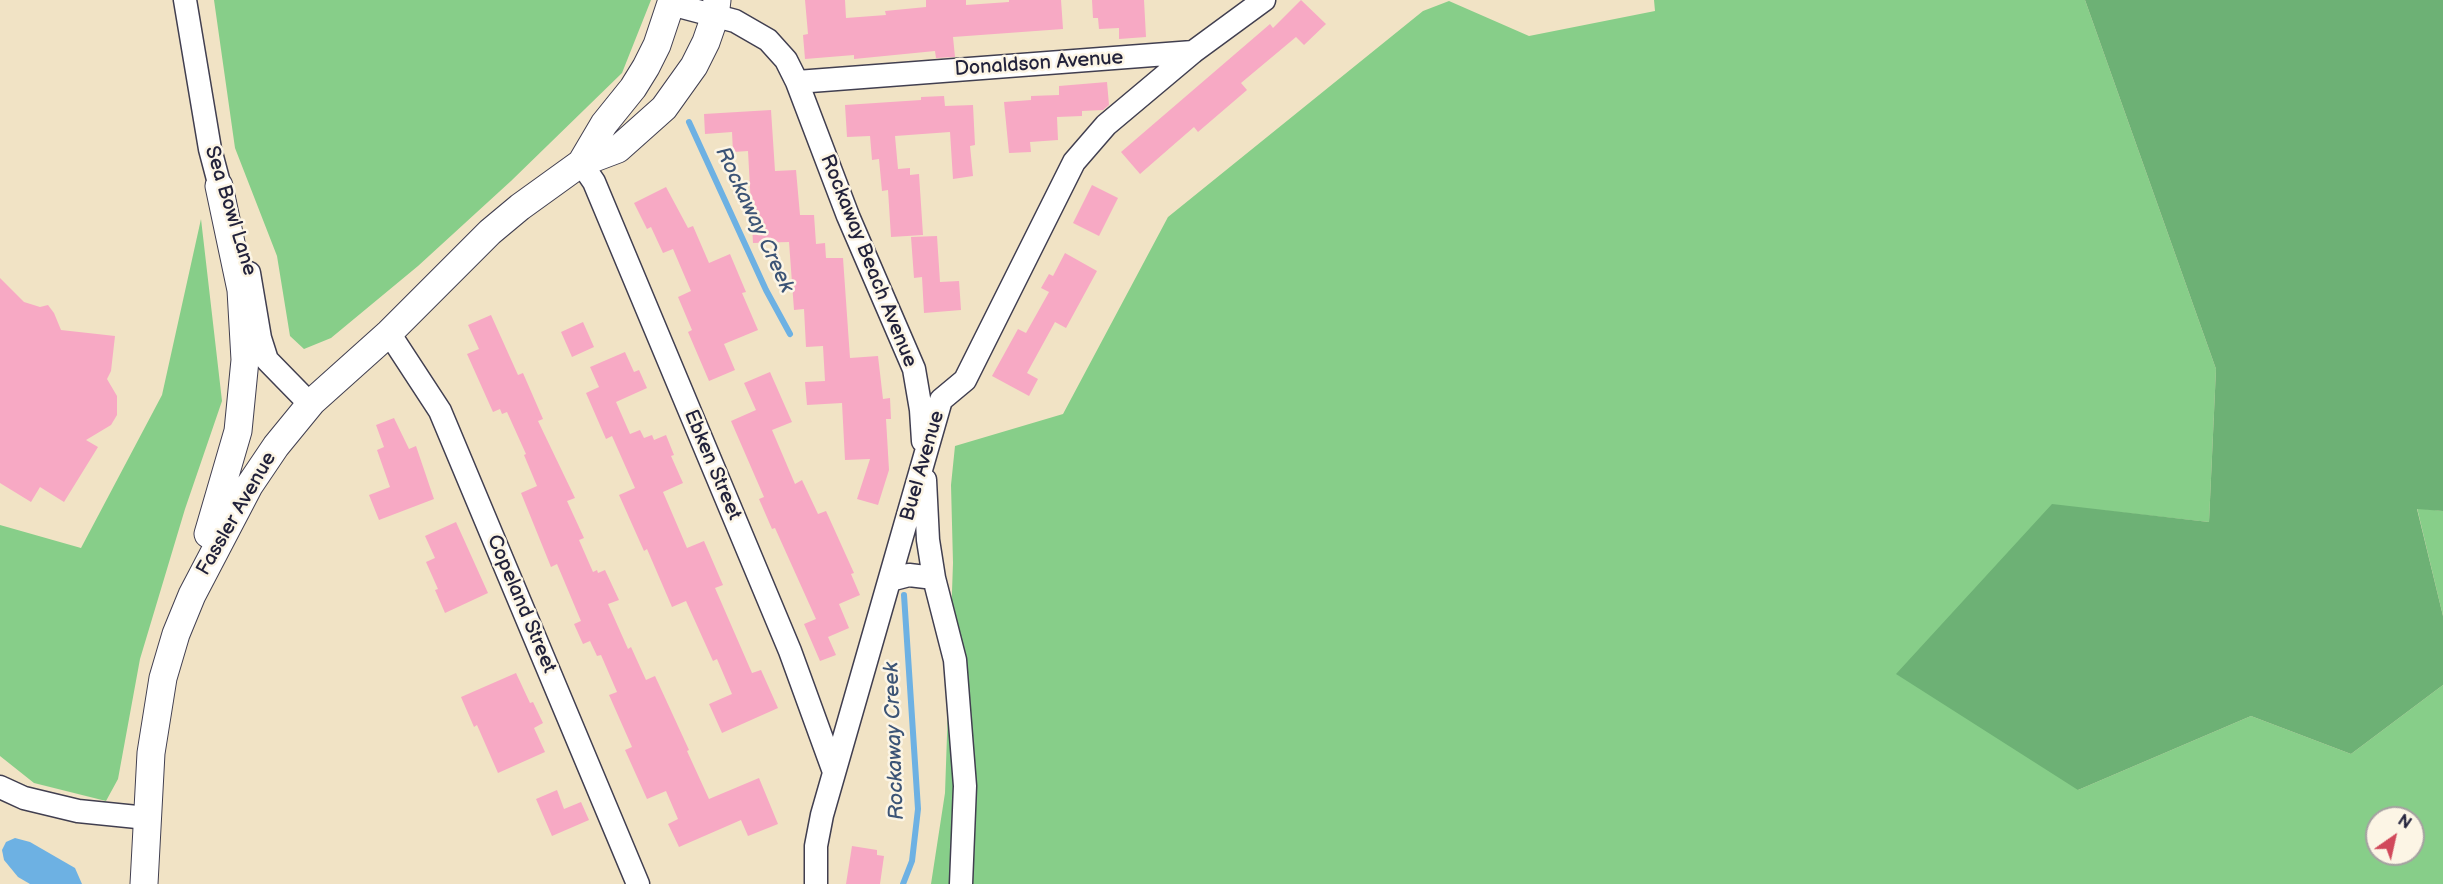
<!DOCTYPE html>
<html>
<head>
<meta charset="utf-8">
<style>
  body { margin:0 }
  #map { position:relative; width:2443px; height:884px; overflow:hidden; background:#f1e3c5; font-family:"Balsamiq Sans",sans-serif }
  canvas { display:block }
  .north { position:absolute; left:2365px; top:806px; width:60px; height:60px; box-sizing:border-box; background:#fcf5e5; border:2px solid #a5a1a1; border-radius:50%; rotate:34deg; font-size:16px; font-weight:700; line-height:24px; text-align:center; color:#22223b }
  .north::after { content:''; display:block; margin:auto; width:21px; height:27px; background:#d1495b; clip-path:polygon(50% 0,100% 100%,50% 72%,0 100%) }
</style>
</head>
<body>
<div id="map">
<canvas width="2443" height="884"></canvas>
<div class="north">N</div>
</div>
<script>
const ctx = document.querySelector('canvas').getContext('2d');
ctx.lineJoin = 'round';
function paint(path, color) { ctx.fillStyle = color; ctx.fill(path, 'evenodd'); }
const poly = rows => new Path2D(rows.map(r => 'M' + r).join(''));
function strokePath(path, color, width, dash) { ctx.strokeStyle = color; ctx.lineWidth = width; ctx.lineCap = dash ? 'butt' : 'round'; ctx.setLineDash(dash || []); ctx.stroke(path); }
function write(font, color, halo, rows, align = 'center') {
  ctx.font = font + ' "Balsamiq Sans",sans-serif'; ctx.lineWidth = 5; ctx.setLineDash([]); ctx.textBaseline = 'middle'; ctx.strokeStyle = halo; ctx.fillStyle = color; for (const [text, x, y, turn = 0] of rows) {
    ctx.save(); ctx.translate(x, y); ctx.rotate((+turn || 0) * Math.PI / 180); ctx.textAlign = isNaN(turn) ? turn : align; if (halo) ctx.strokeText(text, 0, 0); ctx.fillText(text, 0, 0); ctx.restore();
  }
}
const green = poly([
  [214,0,651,0,622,73,511,181,418,266,331,338,304,349,290,336,277,256,235,148],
  [1654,0,2085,0,2216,369,2209,522,2052,505,2078,790,2251,716,2351,754,2443,685,2443,884,931,884,945,793,953,563,951,485,955,446,1063,414,1168,217,1423,11,1449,1,1529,36,1655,11],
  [2377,818,2413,818,2413,854,2377,854],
  [201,219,222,401,185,509,140,659,118,779,106,801,34,783,0,756,0,525,81,548,162,395],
  [2417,508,2443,511,2443,616]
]);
const forest = poly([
  [2085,0,2443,0,2443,511,2417,509,2443,616,2443,685,2351,754,2251,716,2078,790,1896,674,2052,504,2209,522,2216,369]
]);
const water = poly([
  [15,838,30,842,75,868,82,884,30,884,18,877,4,860,2,850,6,842]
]);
const stream = poly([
  [689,122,766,290,790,334],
  [903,884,912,861,918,809,904,595]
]);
const building = poly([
  [805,0,845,0,846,18,886,15,885,11,926,7,926,0,966,0,966,5,1009,2,1009,0,1061,0,1063,29,953,37,955,57,936,58,935,51,854,59,854,55,805,59,803,35,808,34],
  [1092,0,1144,0,1146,37,1119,39,1119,28,1099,29,1098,18,1093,18],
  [1301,0,1326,24,1304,45,1296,37,1241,83,1247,90,1198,132,1194,127,1140,174,1121,152,1270,24,1273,28],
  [1107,82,1109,105,1103,110,1082,111,1082,116,1057,117,1058,140,1030,142,1031,152,1009,153,1004,102,1031,100,1031,96,1059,95,1059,86],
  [944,96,945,106,973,105,975,145,970,146,973,176,953,179,950,132,895,136,898,169,910,168,910,175,919,174,923,235,891,237,888,190,882,191,879,159,872,160,870,136,847,137,845,105,921,100,921,97],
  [771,110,775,171,796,170,800,215,814,215,816,244,825,243,826,258,843,258,850,358,878,356,883,399,890,398,891,419,886,419,889,470,878,505,857,499,870,459,845,460,842,403,807,405,805,382,825,381,823,346,806,347,804,309,794,310,789,242,753,243,748,151,733,152,732,132,705,134,704,114],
  [1092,185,1118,198,1099,236,1073,223],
  [666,187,688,228,693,226,709,263,730,254,746,292,742,293,758,330,724,344,735,370,709,381,688,332,692,330,678,297,691,291,673,249,663,253,651,227,647,229,634,203],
  [937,236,940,282,959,281,961,310,924,313,922,277,914,278,911,237],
  [1065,253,1097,271,1066,328,1055,322,1027,373,1038,379,1029,396,992,376,1018,329,1026,333,1049,292,1041,288,1049,274,1053,276],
  [0,278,24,302,40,307,48,305,54,313,61,330,115,336,111,371,107,379,117,396,117,415,111,425,86,440,98,447,64,502,40,487,31,502,0,483],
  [491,315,518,375,523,373,543,419,538,421,575,498,567,501,584,538,579,540,593,572,597,570,598,573,605,570,619,600,608,604,628,649,631,647,646,680,655,676,689,750,687,751,709,799,759,778,778,824,748,836,741,820,679,847,668,824,678,819,666,791,647,799,625,750,632,747,609,695,617,692,601,655,597,656,590,641,583,644,574,624,581,621,557,564,551,567,521,493,537,486,524,455,526,454,507,412,502,414,500,409,493,412,467,354,479,349,468,325],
  [583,322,594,347,572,357,561,332],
  [625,352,634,372,639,370,647,388,616,402,630,434,640,430,644,438,652,435,654,440,666,435,674,455,671,456,683,483,663,492,687,548,704,541,723,585,715,588,752,673,761,670,778,708,722,733,709,704,732,694,717,659,713,661,686,601,672,607,647,549,644,551,619,495,635,488,612,436,606,439,586,393,599,387,590,367],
  [770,372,792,422,772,430,795,484,802,480,818,514,826,511,854,573,851,574,860,595,839,604,849,628,828,637,836,655,820,661,804,624,816,619,775,528,772,529,759,499,764,497,731,421,756,410,744,383],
  [394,418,409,449,416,446,434,499,379,520,369,495,390,487,377,450,384,447,376,425],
  [456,522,488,593,445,613,435,590,438,589,426,562,435,558,425,536],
  [516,673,530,703,533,702,543,723,534,728,545,752,498,773,477,725,474,727,461,697],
  [557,790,564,809,581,802,589,820,552,836,536,799],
  [852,846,877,850,877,855,884,856,880,884,846,884]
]);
const minor = poly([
  [185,0,210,149,224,202],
  [671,4,735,21,768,40,786,60,797,82,848,216,914,369,921,410,923,441],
  [797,82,1193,52],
  [581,163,594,182,790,651,834,772],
  [249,273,260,338,267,360,310,404],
  [389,333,440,411,638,884],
  [925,480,928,540,934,578,955,660,965,786,961,884],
  [890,580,909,575,934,578],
  [0,787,24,798,78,811,147,818],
  [816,884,816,846,822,815,941,400,965,380,1074,162,1106,125,1193,52,1264,0]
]);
const tertiary = poly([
  [581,163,604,124,633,88,646,67,657,45,672,0],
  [208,534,238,431,245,360,241,290,219,186],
  [144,884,151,753,163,678,176,634,192,595,249,486,276,446,312,402,389,333,490,232,520,207,581,163,618,149,664,108,694,66,706,42,715,16,717,0]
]);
const streetNames = [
  ["Donaldson Avenue",1039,64,-4],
  ["Sea Bowl Lane",230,211,73],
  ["Rockaway Beach Avenue",868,261,68],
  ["Ebken Street",712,465,67],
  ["Buel Avenue",923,466,-74],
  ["Fassler Avenue",237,514,-60],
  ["Copeland Street",521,604,67]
];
const waterNames = [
  ["Rockaway Creek",754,220,65],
  ["Rockaway Creek",895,741,-92]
];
paint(green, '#87ce89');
paint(forest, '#6db175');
paint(water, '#6db1e3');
strokePath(stream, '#6db1e3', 6);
paint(building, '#f7a9c4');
strokePath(minor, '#413f50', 25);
strokePath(tertiary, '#413f50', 29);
strokePath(minor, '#fff', 22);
strokePath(tertiary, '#fff', 27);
write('20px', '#22223b', '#fcf5e5', streetNames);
write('italic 21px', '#3c5476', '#fcf5e5', waterNames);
</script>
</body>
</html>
